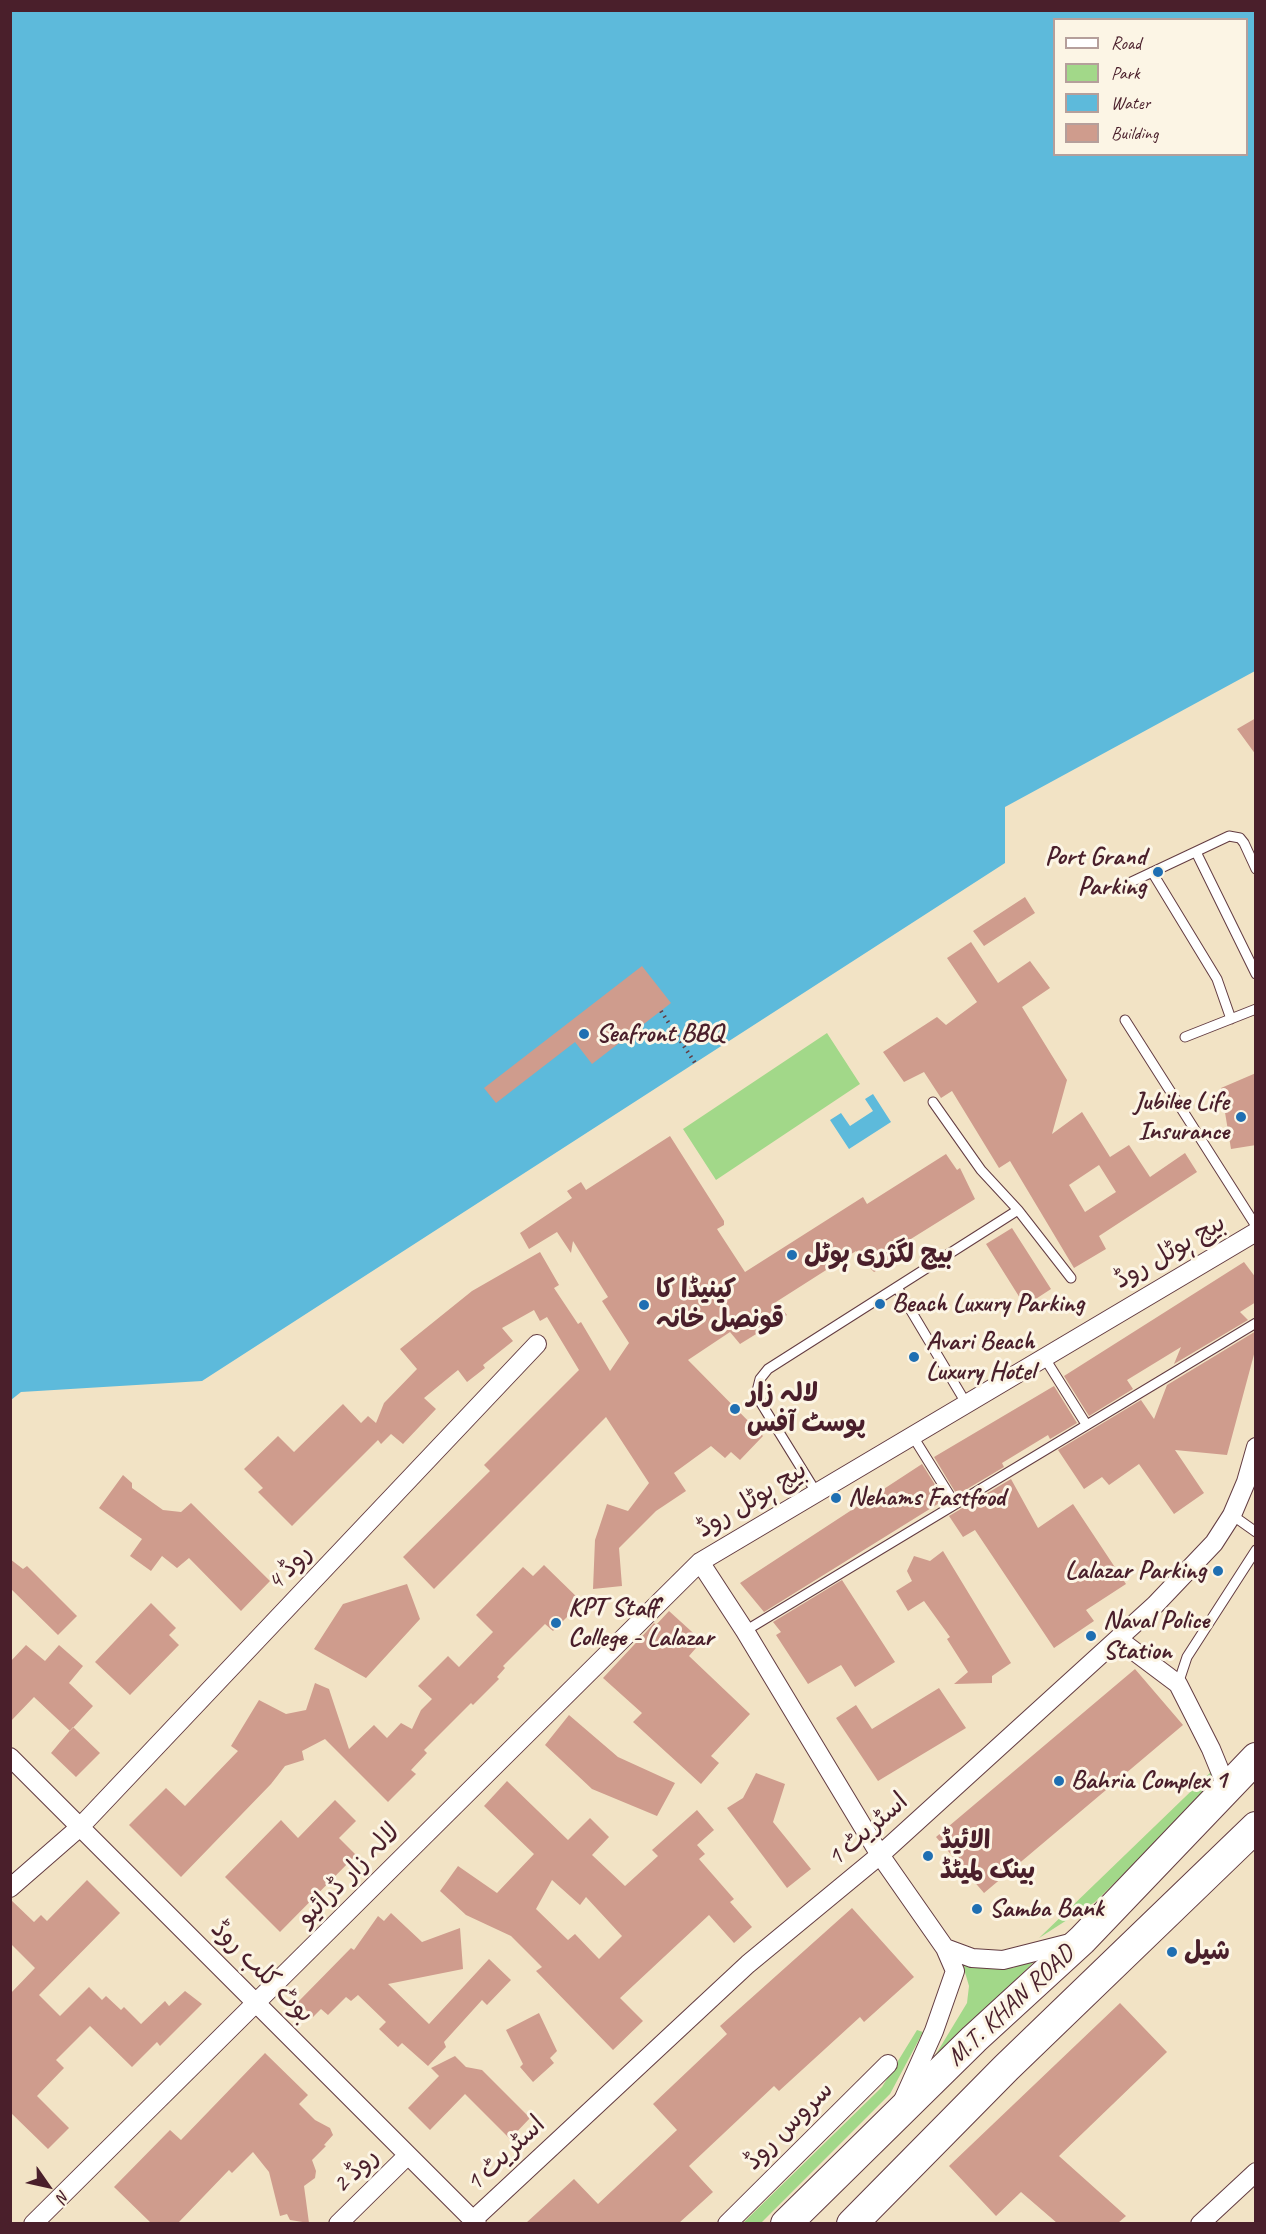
<!DOCTYPE html>
<html>
<head>
<meta charset="utf-8">
<style>
  body { margin:0 }
  #map { position:relative; width:1266px; height:2234px; overflow:hidden; background:#f2e3c5; font-family:Caveat,sans-serif }
  canvas { display:block }
  .frame { position:absolute; inset:0; border:12px solid #4a1f2b; pointer-events:none }
  .legend { position:absolute; left:1053px; top:18px; width:195px; height:138px; box-sizing:border-box; background:#fcf5e5; border:2px solid #b59f9b; margin:0; padding:8px 10px; list-style:none; font-size:18px; color:#4a1f2b }
  .legend li { display:flex; align-items:center; gap:12px; height:30px }
  .legend b { width:30px; border:2px solid #b59f9b }
  .north { position:absolute; left:18px; top:2156px; width:60px; height:60px; -webkit-text-stroke:4px #fcf5e5; paint-order:stroke; rotate:124deg; font-size:16px; font-weight:700; line-height:24px; text-align:center; color:#4a1f2b }
  .north::after { content:''; display:block; margin:auto; width:21px; height:27px; background:#4a1f2b; clip-path:polygon(50% 0,100% 100%,50% 72%,0 100%) }
</style>
</head>
<body>
<div id="map">
<canvas width="1266" height="2234"></canvas>
<div class="frame"></div>
<ul class="legend">
<li><b style="height:8px;background:#fff"></b>Road</li>
<li><b style="height:16px;background:#a2d889"></b>Park</li>
<li><b style="height:16px;background:#5dbadb"></b>Water</li>
<li><b style="height:16px;background:#cf9c8d"></b>Building</li>
</ul>
<div class="north">N</div>
</div>
<script>
const ctx = document.querySelector('canvas').getContext('2d');
ctx.lineJoin = 'round';
function paint(path, color) { ctx.fillStyle = color; ctx.fill(path, 'evenodd'); }
const poly = rows => new Path2D(rows.map(r => 'M' + r).join(''));
function strokePath(path, color, width, dash) { ctx.strokeStyle = color; ctx.lineWidth = width; ctx.lineCap = dash ? 'butt' : 'round'; ctx.setLineDash(dash || []); ctx.stroke(path); }
function write(font, color, halo, rows, align = 'center') {
  ctx.font = font + ' Caveat,"Playpen Sans Arabic",sans-serif'; ctx.lineWidth = 6; ctx.setLineDash([]); ctx.textBaseline = 'middle'; ctx.strokeStyle = halo; ctx.fillStyle = color; for (const [text, x, y, turn = 0] of rows) {
    ctx.save(); ctx.translate(x, y); ctx.rotate((+turn || 0) * Math.PI / 180); ctx.textAlign = isNaN(turn) ? turn : align; if (halo) ctx.strokeText(text, 0, 0); ctx.fillText(text, 0, 0); ctx.restore();
  }
}
const green = poly([
  [827,1033,860,1084,716,1180,683,1129],
  [1213,1770,1212,1788,1095,1902,1039,1938],
  [1042,1954,930,2064,967,2003,969,1986,960,1955,1001,1968,1013,1968],
  [917,2030,923,2032,890,2094,761,2223,742,2224,882,2087]
]);
const water = poly([
  [11,11,1255,11,1255,671,1005,807,1005,863,202,1381,21,1392,11,1400],
  [1054,20,1246,20,1246,154,1054,154],
  [873,1094,891,1122,849,1149,830,1120,841,1113,850,1126,873,1111,865,1099]
]);
const building = poly([
  [1256,718,1256,755,1237,729],
  [1025,897,1035,913,984,946,973,931],
  [971,942,998,983,1030,961,1050,988,1022,1007,1067,1080,1052,1134,1082,1112,1110,1157,1129,1145,1150,1177,1185,1153,1197,1172,1099,1236,1106,1249,1074,1268,1010,1161,999,1168,952,1091,941,1098,924,1072,904,1082,883,1052,937,1017,946,1025,977,1002,947,958],
  [1099,1165,1116,1192,1085,1212,1069,1185],
  [642,966,671,1003,592,1064,575,1042,496,1103,484,1088],
  [1256,1073,1256,1145,1231,1149,1221,1088],
  [670,1136,724,1221,724,1225,717,1229,745,1272,863,1197,867,1204,946,1154,957,1170,960,1168,975,1199,890,1252,891,1263,874,1272,863,1261,856,1251,776,1302,787,1315,740,1344,730,1332,688,1360,763,1436,740,1460,731,1452,725,1458,711,1446,674,1473,686,1491,656,1511,619,1548,622,1586,593,1589,595,1540,607,1504,628,1511,649,1483,606,1417,434,1589,403,1557,490,1471,484,1465,579,1370,547,1317,540,1321,534,1310,502,1328,513,1341,483,1365,485,1368,467,1382,458,1370,424,1398,436,1409,403,1444,391,1434,381,1444,378,1440,292,1526,258,1492,263,1488,244,1469,278,1436,294,1452,343,1404,361,1423,368,1416,376,1423,384,1403,417,1369,400,1349,472,1291,540,1252,559,1285,554,1288,578,1324,581,1322,610,1371,629,1343,602,1301,608,1297,573,1241,571,1253,557,1232,529,1249,520,1233,572,1198,567,1191,581,1182,586,1190],
  [1012,1228,1051,1289,1025,1306,986,1244],
  [1244,1262,1256,1278,1256,1302,1240,1312,1248,1320,1174,1364,1181,1347,1127,1380,1133,1389,1089,1416,1064,1376],
  [1256,1331,1256,1347,1227,1455,1175,1450,1204,1493,1174,1514,1139,1464,1109,1485,1102,1477,1084,1489,1058,1450,1141,1400,1154,1419,1167,1385],
  [1054,1386,1077,1423,1050,1439,1048,1435,1002,1463,1004,1467,957,1495,934,1457],
  [922,1464,946,1502,942,1504,941,1502,764,1612,740,1583],
  [123,1475,132,1483,132,1488,163,1510,181,1512,191,1503,270,1581,241,1611,189,1558,177,1568,162,1556,151,1571,130,1556,142,1539,99,1508],
  [1011,1479,1038,1528,1073,1504,1126,1584,1086,1610,1094,1621,1054,1648,975,1530,963,1537,949,1516],
  [943,1551,1011,1663,992,1676,992,1683,954,1684,968,1672,947,1639,950,1637,924,1601,908,1611,896,1591,912,1581,907,1571,914,1556,930,1561],
  [10,1559,23,1569,27,1566,77,1616,58,1635,10,1588],
  [544,1565,582,1602,553,1631,545,1624,503,1666,505,1668,497,1677,499,1679,473,1705,471,1703,424,1750,427,1753,411,1770,416,1774,388,1802,325,1739,302,1751,304,1760,285,1766,271,1784,181,1877,129,1825,166,1788,185,1806,238,1751,231,1746,259,1700,286,1714,306,1710,315,1683,329,1689,349,1749,374,1725,387,1738,401,1723,412,1729,421,1710,432,1699,418,1686,448,1656,459,1667,493,1632,476,1615,523,1567,533,1576],
  [842,1580,895,1662,855,1687,841,1665,808,1684,776,1635,781,1632,773,1622],
  [407,1584,420,1619,366,1678,314,1649,343,1604],
  [151,1603,176,1628,169,1635,179,1645,130,1695,95,1662],
  [669,1611,702,1641,689,1656,750,1714,711,1756,719,1763,701,1784,633,1722,642,1713,603,1678,647,1631,654,1623,656,1625],
  [26,1645,45,1661,59,1645,83,1666,69,1683,93,1706,70,1731,34,1697,10,1722,10,1662],
  [1135,1669,1183,1725,984,1893,936,1837],
  [939,1688,966,1728,878,1781,836,1718,856,1705,872,1729],
  [569,1715,618,1757,675,1783,657,1816,592,1789,545,1745],
  [73,1727,100,1753,76,1777,51,1753],
  [756,1773,785,1784,773,1822,811,1869,787,1888,727,1808,743,1798],
  [507,1781,568,1840,590,1818,609,1837,592,1855,625,1886,658,1856,652,1850,697,1810,714,1830,697,1845,705,1854,699,1859,734,1899,730,1902,752,1927,734,1943,709,1915,620,1998,643,2021,613,2050,536,1971,542,1967,511,1936,466,1915,440,1891,458,1866,497,1893,534,1854,484,1806],
  [552,1880,580,1905,586,1897,622,1936,599,1959,575,1934,568,1940,536,1909],
  [335,1800,356,1821,339,1838,356,1855,280,1932,225,1877,281,1820,298,1838],
  [87,1880,120,1913,39,1995,60,2016,89,1987,102,2000,106,1996,121,2010,124,2007,141,2024,165,2001,169,2006,185,1991,202,2004,160,2046,157,2042,132,2067,90,2026,56,2060,64,2068,37,2096,69,2128,48,2149,10,2112,10,1994,35,1968,10,1943,10,1899,34,1922,41,1915,47,1921],
  [852,1908,914,1977,864,2022,860,2017,779,2091,774,2086,689,2166,713,2192,679,2223,526,2223,574,2179,598,2204,677,2130,653,2104,727,2034,720,2026],
  [391,1913,422,1942,460,1928,463,1969,388,1984,429,2024,489,1959,511,1980,487,2005,482,2000,444,2042,446,2047,428,2066,402,2043,398,2047,379,2029,386,2022,358,1995,351,2001,346,1997,328,2015,321,2009,313,2017,298,2002,351,1948,354,1950,378,1916,384,1921],
  [1120,2003,1167,2052,1059,2156,1126,2216,1118,2223,1057,2223,1021,2192,996,2216,949,2166],
  [539,2013,557,2051,550,2058,554,2063,533,2082,520,2067,523,2064,506,2030],
  [265,2053,308,2095,299,2104,315,2120,330,2128,333,2135,324,2145,326,2146,312,2160,316,2171,315,2178,304,2186,309,2223,290,2220,287,2214,280,2216,269,2172,253,2152,232,2173,229,2170,178,2223,151,2223,114,2187,170,2130,181,2140],
  [455,2056,466,2067,482,2070,530,2118,510,2139,465,2094,430,2130,408,2108,439,2076,431,2068]
]);
const path = poly([
  [661,1011,695,1063]
]);
const service = poly([
  [1196,852,1256,974],
  [1152,872,1217,979,1231,1019],
  [1127,884,1229,836,1240,838,1244,843,1256,869],
  [1125,1020,1256,1226],
  [1185,1037,1256,1009],
  [1018,1210,1071,1278],
  [898,1289,966,1403],
  [1044,1357,1086,1424],
  [912,1435,955,1504],
  [816,1492,761,1403,757,1391,760,1379,768,1369,1018,1210,981,1170,933,1102],
  [1232,1515,1256,1532],
  [745,1631,1256,1323],
  [1178,1684,1187,1657,1256,1550]
]);
const minor = poly([
  [700,1562,745,1631,880,1855,945,1948,955,1971,934,2031,904,2098],
  [1118,1639,1178,1684,1211,1749,1227,1788],
  [10,1757,477,2224],
  [10,1888,80,1827,537,1344],
  [945,1948,972,1958,1003,1960,1074,1942],
  [473,2220,748,1964,880,1855,1155,1605,1214,1543,1232,1515,1246,1482,1256,1447],
  [33,2224,700,1562,1256,1232],
  [338,2224,408,2155],
  [727,2224,888,2064],
  [1200,2224,1256,2172]
]);
const trunk = poly([
  [786,2224,974,2039,1082,1940,1256,1758],
  [852,2224,1006,2068,1256,1827]
]);
const markers = [
  [1158,872,6,"#1f6fb2"],
  [584,1034,6,"#1f6fb2"],
  [1241,1117,6,"#1f6fb2"],
  [792,1255,6,"#1f6fb2"],
  [880,1304,6,"#1f6fb2"],
  [644,1305,6,"#1f6fb2"],
  [914,1357,6,"#1f6fb2"],
  [735,1409,6,"#1f6fb2"],
  [836,1498,6,"#1f6fb2"],
  [1218,1571,6,"#1f6fb2"],
  [556,1623,6,"#1f6fb2"],
  [1091,1636,6,"#1f6fb2"],
  [1059,1781,6,"#1f6fb2"],
  [928,1856,6,"#1f6fb2"],
  [977,1909,6,"#1f6fb2"],
  [1172,1952,6,"#1f6fb2"]
];
const poiNames = [
  ["Port Grand",1146,857,"right"],
  ["Parking",1146,887,"right"],
  ["Seafront BBQ",596,1034],
  ["Jubilee Life",1229,1102,"right"],
  ["Insurance",1229,1132,"right"],
  ["بیچ لگژری ہوٹل",804,1255],
  ["کینیڈا کا",656,1290],
  ["قونصل خانہ",656,1320],
  ["Beach Luxury Parking",892,1304],
  ["Avari Beach",926,1342],
  ["Luxury Hotel",926,1372],
  ["لالہ زار",747,1394],
  ["پوسٹ آفس",747,1424],
  ["Nehams Fastfood",848,1498],
  ["Lalazar Parking",1206,1571,"right"],
  ["KPT Staff",568,1608],
  ["College - Lalazar",568,1638],
  ["Naval Police",1103,1621],
  ["Station",1103,1651],
  ["Bahria Complex 1",1071,1781],
  ["الائیڈ",940,1841],
  ["بینک لمیٹڈ",940,1871],
  ["Samba Bank",989,1909],
  ["شیل",1184,1952]
];
const streetNames = [
  ["بیچ ہوٹل روڈ",1170,1252,-30],
  ["بیچ ہوٹل روڈ",752,1500,-31],
  ["روڈ 4",290,1568,-47],
  ["اسٹریٹ 1",868,1830,-41],
  ["لالہ زار ڈرائیو",349,1875,-45],
  ["بوٹ کلب روڈ",262,1972,45],
  ["M.T. KHAN ROAD",1011,2006,-43],
  ["سروس روڈ",789,2126,-45],
  ["اسٹریٹ 1",506,2154,-43],
  ["روڈ 2",356,2171,-44]
];
paint(green, '#a2d889');
paint(water, '#5dbadb');
paint(building, '#cf9c8d');
strokePath(service, '#633c42', 11);
strokePath(minor, '#633c42', 20);
strokePath(trunk, '#633c42', 32);
strokePath(path, '#633c42', 4, [1.5, 4.5]);
strokePath(service, '#fff', 9);
strokePath(minor, '#fff', 18);
strokePath(trunk, '#fff', 30);
for (const [x, y, r, color] of markers) { const dot = new Path2D(); dot.arc(x, y, r, 0, 2 * Math.PI); ctx.fillStyle = color; ctx.fill(dot); strokePath(dot, '#fcf5e5', 2); }
write('bold 26px', '#4a1f2b', '#fcf5e5', poiNames, 'left');
write('26px', '#4a1f2b', '#fcf5e5', streetNames);
</script>
</body>
</html>
